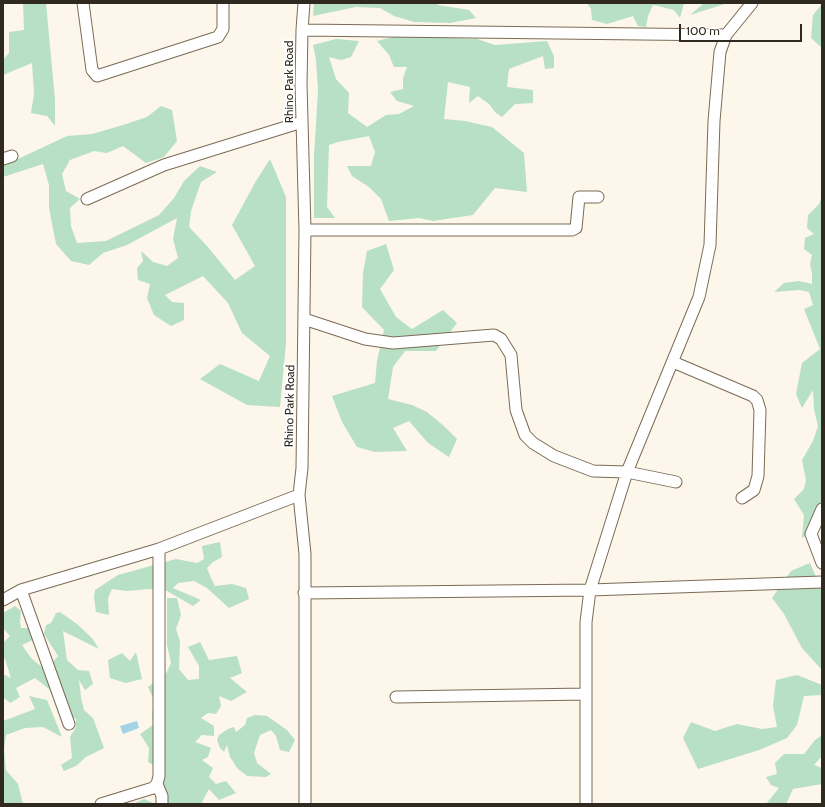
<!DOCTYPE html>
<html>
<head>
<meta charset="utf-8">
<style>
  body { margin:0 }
  #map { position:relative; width:825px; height:807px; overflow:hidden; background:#fdf6eb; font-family:Cabin,sans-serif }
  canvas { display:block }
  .frame { position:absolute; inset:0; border:4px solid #302920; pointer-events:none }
  .scale { position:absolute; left:679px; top:24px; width:123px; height:18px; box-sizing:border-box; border:2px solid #302920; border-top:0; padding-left:5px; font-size:12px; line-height:14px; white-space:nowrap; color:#302920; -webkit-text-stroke:3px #fff; paint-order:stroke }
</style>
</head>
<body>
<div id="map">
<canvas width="825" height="807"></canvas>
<div class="frame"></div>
<div class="scale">100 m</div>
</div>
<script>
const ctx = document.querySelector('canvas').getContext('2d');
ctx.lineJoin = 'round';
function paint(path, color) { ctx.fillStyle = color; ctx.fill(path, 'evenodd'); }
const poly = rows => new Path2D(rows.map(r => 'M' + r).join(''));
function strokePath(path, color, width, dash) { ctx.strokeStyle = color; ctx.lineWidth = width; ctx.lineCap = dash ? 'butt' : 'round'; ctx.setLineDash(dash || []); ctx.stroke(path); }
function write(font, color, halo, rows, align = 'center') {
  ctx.font = font + ' Cabin,sans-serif'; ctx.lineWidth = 4; ctx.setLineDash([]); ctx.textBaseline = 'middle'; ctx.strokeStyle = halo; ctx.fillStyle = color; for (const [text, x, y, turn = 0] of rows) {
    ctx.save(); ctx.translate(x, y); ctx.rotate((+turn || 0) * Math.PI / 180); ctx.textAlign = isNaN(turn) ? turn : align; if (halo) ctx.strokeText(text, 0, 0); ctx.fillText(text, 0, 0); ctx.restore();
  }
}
const green = poly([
  [23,3,46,3,55,100,55,126,47,116,31,113,34,94,32,63,3,75,3,60,9,53,9,32,24,30],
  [314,3,438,3,438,5,469,10,476,18,450,23,414,22,394,16,380,8,356,7,313,16],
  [587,3,684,3,680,18,674,10,653,5,648,16,646,27,638,26,633,16,607,24,592,20,591,9],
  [704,3,728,3,690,15],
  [822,4,822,48,811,38,813,15],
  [397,36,477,39,495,45,547,41,554,56,554,68,545,69,543,56,509,69,507,87,533,90,533,103,515,104,502,117,495,112,489,104,478,96,469,103,470,87,448,82,444,119,465,121,492,127,524,153,527,192,495,188,473,215,433,221,419,218,389,221,381,199,369,187,352,176,347,166,371,166,375,152,369,136,338,142,329,145,327,207,335,218,314,218,314,156,318,90,316,60,313,45,336,39,359,41,351,57,341,60,329,57,336,79,349,93,348,113,367,127,386,115,399,114,414,106,397,101,390,92,403,89,403,78,407,67,394,67,389,55,377,41],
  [161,106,172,110,177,141,164,157,146,163,123,146,107,153,94,151,70,160,62,174,66,191,80,199,70,208,71,226,77,243,106,241,159,215,174,198,184,181,200,166,217,172,201,182,191,211,189,227,207,246,235,280,255,266,232,225,256,181,270,159,286,197,286,343,280,407,247,405,200,379,220,364,259,381,270,356,242,333,228,303,203,276,165,295,172,302,184,303,184,320,171,326,154,315,147,298,150,284,138,280,137,268,143,261,141,251,153,262,167,266,178,258,173,239,177,218,127,245,103,253,89,265,71,261,56,244,49,208,49,185,43,164,3,177,3,166,67,136,92,134,123,125,147,117],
  [822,195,822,525,802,538,804,515,794,499,804,489,806,480,802,460,813,441,818,426,814,409,813,390,802,408,796,394,802,363,820,349,804,309,813,305,809,292,800,290,774,292,784,283,799,281,812,284,812,274,810,264,812,255,804,249,805,238,814,234,807,228,808,215,819,204],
  [386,244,394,270,380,289,396,317,412,329,443,310,457,323,436,351,405,351,393,367,388,399,412,405,427,412,444,426,457,439,449,457,428,443,409,421,393,428,407,451,375,452,357,447,342,422,332,396,375,383,377,361,384,330,362,307,363,273,367,251],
  [220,542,222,557,213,562,207,568,211,578,215,586,232,584,246,588,249,599,229,608,207,588,194,581,178,583,173,588,201,600,193,606,167,591,149,589,127,591,112,589,108,598,109,615,96,612,94,597,95,590,118,575,176,559,197,563,204,559,202,546],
  [810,563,822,591,822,670,802,648,784,614,772,598,791,571],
  [167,598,177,598,181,615,176,629,180,641,179,669,188,680,199,679,199,666,188,647,200,642,209,660,237,656,242,673,230,678,247,692,231,701,219,696,221,706,216,714,208,713,201,718,214,726,214,736,202,735,195,742,211,748,208,757,202,760,213,768,209,777,216,784,226,781,236,793,219,800,209,789,201,804,133,804,144,799,153,803,167,802,163,784,165,772,148,762,149,748,140,734,153,725,152,714,154,700,148,687,167,672,171,663,167,645],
  [15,606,21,611,20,621,21,628,29,628,33,640,22,645,31,658,43,668,52,663,58,656,44,634,46,625,51,623,56,613,60,612,77,624,92,638,99,649,63,631,67,660,78,670,89,671,93,684,85,690,79,680,81,697,84,710,93,718,104,748,86,757,76,766,64,771,61,765,72,758,70,737,76,727,76,719,57,705,49,689,35,678,16,688,20,697,10,703,3,697,3,674,11,678,5,659,3,658,3,643,10,636,3,628,3,613],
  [136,652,142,679,126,683,110,678,108,660,122,653,130,661],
  [797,675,822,685,822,695,804,696,797,725,787,738,759,750,698,769,683,738,691,722,715,731,737,724,762,729,777,727,773,706,776,680],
  [29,696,47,700,62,737,43,727,25,728,6,735,4,750,6,770,18,784,23,804,3,804,3,721,35,709],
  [255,715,267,716,287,730,295,740,289,752,280,750,276,736,271,730,260,735,254,753,257,763,271,774,266,777,247,776,237,768,230,757,227,745,224,752,220,748,217,740,219,735,228,729,234,727,236,732,245,725,247,718],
  [822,735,822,756,814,765,822,768,822,784,793,789,786,804,766,804,779,788,771,785,766,777,777,774,775,763,784,754,804,754,815,740]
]);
const water = poly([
  [137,721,139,728,123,734,120,726]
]);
const minor = poly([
  [83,3,92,70,97,76,218,37,223,29,223,3],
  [304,3,302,30,301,84,305,230,302,468,299,495,305,554,305,804],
  [302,30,726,35],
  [3,159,12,156],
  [87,199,164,165,302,122],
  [305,230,572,230,576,228,579,197,598,197],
  [304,319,365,339,393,343,494,335,501,339,511,355,516,410,525,435,533,443,554,456,593,471,627,472,699,297,710,245,714,121,720,52,726,35,752,3],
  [673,362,753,396,757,400,760,410,758,476,754,490,742,498],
  [822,509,811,534,822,563],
  [21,590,69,724],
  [304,593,590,590,822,582],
  [3,600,21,590,159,549,299,495],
  [396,697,586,694],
  [157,784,162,796,162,804],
  [101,804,153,788,157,784,159,776,159,549],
  [586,804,586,622,590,590,627,472,676,482]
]);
const streetNames = [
  ["Rhino Park Road",289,82,-90],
  ["Rhino Park Road",290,406,-89]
];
paint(green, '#b7e0c5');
paint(water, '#a4d3e7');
strokePath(minor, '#7b6b54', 13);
strokePath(minor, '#fff', 11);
write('12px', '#302920', '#fff', streetNames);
</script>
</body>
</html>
